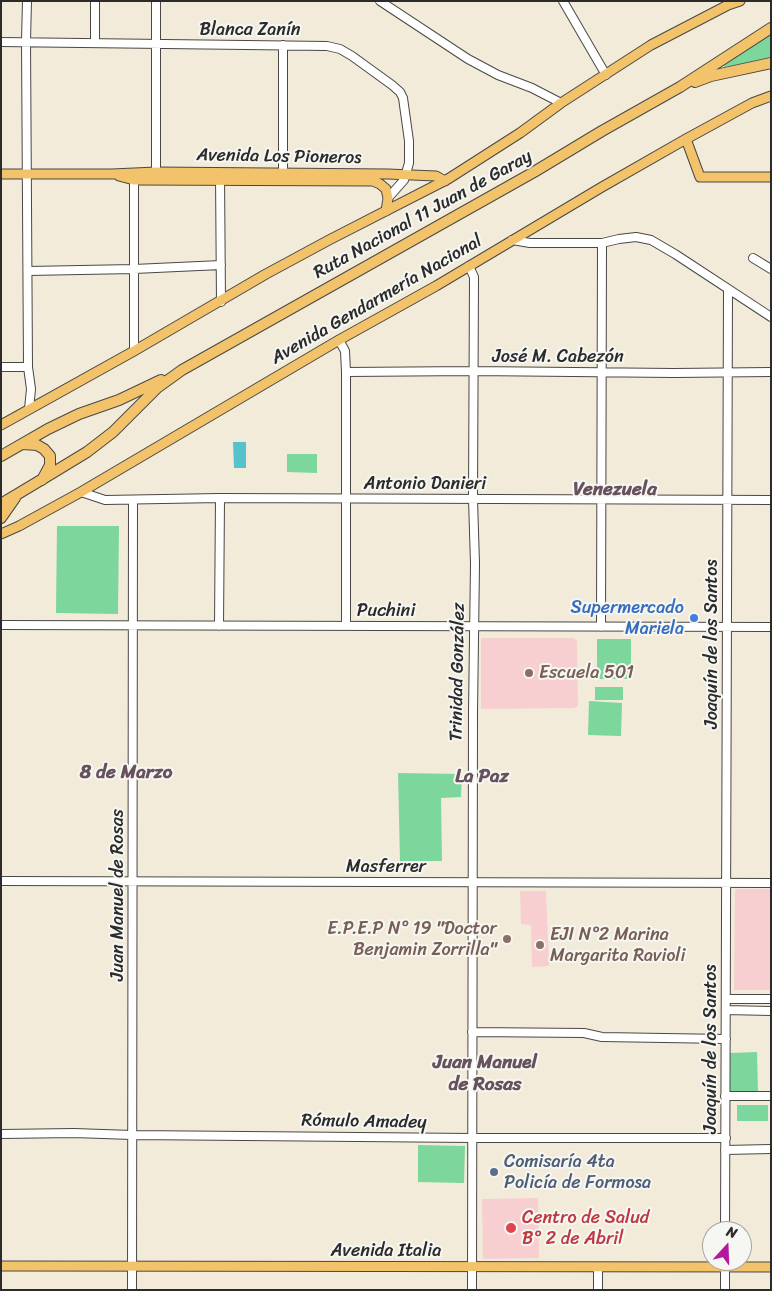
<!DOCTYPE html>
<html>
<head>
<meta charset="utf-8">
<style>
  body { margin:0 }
  #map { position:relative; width:772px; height:1291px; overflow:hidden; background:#f2ebd9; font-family:Sriracha,sans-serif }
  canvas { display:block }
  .frame { position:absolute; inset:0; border:2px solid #2b2b2b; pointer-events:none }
  .north { position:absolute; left:702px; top:1221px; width:50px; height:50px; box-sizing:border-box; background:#f6f6f2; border:1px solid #a5a5a2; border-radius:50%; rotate:20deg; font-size:14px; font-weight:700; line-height:20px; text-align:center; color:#2b2b2b }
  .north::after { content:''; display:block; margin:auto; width:18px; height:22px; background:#b5179e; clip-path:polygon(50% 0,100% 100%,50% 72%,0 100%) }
</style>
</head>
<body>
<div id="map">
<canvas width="772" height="1291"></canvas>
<div class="frame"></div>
<div class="north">N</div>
</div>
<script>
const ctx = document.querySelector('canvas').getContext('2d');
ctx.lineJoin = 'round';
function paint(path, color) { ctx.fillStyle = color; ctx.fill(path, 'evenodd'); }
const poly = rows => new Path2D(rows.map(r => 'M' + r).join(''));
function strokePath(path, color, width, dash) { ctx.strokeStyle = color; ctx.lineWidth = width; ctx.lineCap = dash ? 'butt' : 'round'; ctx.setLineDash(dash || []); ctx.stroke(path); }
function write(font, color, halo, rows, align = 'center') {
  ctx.font = font + ' Sriracha,sans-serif'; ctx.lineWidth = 4; ctx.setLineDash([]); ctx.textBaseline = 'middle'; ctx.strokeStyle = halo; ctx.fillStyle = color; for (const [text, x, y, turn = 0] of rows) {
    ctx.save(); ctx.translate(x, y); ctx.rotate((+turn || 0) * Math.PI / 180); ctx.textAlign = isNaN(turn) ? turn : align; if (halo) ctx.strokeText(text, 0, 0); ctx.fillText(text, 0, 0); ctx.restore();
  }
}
const built = poly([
  [481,638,573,638,577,641,578,706,574,708,481,709],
  [735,889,771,889,771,990,734,990],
  [520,891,546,891,549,966,532,967,531,925,521,924],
  [538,1198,539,1258,483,1259,482,1199]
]);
const green = poly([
  [771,32,771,58,753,62,724,67,723,64],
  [287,454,317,454,317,473,287,472],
  [57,526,119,526,118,614,56,613],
  [597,639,631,639,631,679,597,679],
  [595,687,623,687,623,700,595,700],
  [589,701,622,703,621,736,588,735],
  [398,773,462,774,461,797,441,798,442,861,400,861],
  [757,1052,758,1092,730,1092,730,1053],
  [737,1105,768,1105,768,1121,737,1121],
  [418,1145,465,1146,464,1183,418,1182]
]);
const water = poly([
  [233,442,246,442,246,468,234,468]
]);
const minor = poly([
  [27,1,26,41,28,367,31,389,29,409],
  [95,1,95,43],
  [156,1,156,172],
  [380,1,468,59,498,75,532,88,561,103],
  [563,1,606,75],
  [1,42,327,46,340,49,352,56,392,85,400,92,403,98,409,141,409,163,404,180,388,198],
  [220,175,221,302],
  [283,178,283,45],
  [512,240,530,243,602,243,619,239,636,237,651,240,675,254,771,317],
  [753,258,771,269],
  [469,266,474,277,473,499,475,564,473,712,472,1290],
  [28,271,134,269,221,265],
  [339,340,345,351,346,372,346,626],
  [134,351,134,174],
  [1,367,28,367],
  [346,372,473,371,674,373,771,372],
  [81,492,105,500,220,498,771,500],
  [1,625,771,627],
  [219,626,220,498],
  [601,627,602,243],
  [1,881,771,883],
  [726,999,771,999],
  [726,1010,771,1011],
  [472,1032,584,1033,602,1037,726,1039],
  [725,1096,771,1096],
  [1,1134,74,1133,132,1135,472,1138,726,1138],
  [725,1150,771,1149],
  [725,1231,728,289],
  [725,1261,725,1290],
  [132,1290,133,500],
  [598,1290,598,1267]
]);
const major = poly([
  [686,139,700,177,771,177],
  [1,174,112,174,156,172,388,174,436,176,445,181],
  [119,176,134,180,373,181,380,184,386,189,388,198,386,211],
  [1,425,134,351,266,274,329,240,448,179,520,133,561,103,651,45,728,5,740,1],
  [1,534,19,526,81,492,339,340,436,286,602,187,686,139,752,103,771,96],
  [1,1266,771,1267]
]);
const highway = poly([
  [695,82,711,76,771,63],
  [23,444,37,445,44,449,50,456,50,465,42,480],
  [1,456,48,429,79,414,119,400,161,380],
  [1,504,41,480,87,452,113,432,157,388,182,370,534,172,602,131,680,87,771,28],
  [1,518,15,498]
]);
const markers = [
  [694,618,5,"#3f7fe0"],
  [529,673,5,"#8d6e63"],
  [507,939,5,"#8d6e63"],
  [540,945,5,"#8d6e63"],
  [494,1172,5,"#5c6f8a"],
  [511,1228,6,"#e0444e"]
];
const streetNames = [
  ["Blanca Zanín",250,30],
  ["Avenida Los Pioneros",279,157,1],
  ["Ruta Nacional 11 Juan de Garay",423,215,-29],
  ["Avenida Gendarmería Nacional",377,300,-30],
  ["José M. Cabezón",558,357],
  ["Antonio Danieri",425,484],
  ["Puchini",386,611],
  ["Joaquín de los Santos",712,644,-90],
  ["Trinidad González",458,672,-89],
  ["Masferrer",386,867],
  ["Juan Manuel de Rosas",118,895,-90],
  ["Joaquín de los Santos",711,1049,-90],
  ["Rómulo Amadey",364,1122,1],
  ["Avenida Italia",386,1251]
];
const shopNames = [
  ["Supermercado",684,608],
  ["Mariela",684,629]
];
const educationNames = [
  ["Escuela 501",539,673],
  ["E.P.E.P N° 19 \"Doctor",497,929,"right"],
  ["Benjamin Zorrilla\"",497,950,"right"],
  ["EJI N°2 Marina",550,935],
  ["Margarita Ravioli",550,956]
];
const serviceNames = [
  ["Comisaría 4ta",504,1162],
  ["Policía de Formosa",504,1183]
];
const healthNames = [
  ["Centro de Salud",522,1218],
  ["B° 2 de Abril",522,1239]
];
const neighbourhoodNames = [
  ["Venezuela",615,490],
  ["8 de Marzo",126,773],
  ["La Paz",482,777],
  ["Juan Manuel",485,1063],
  ["de Rosas",485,1085]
];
paint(built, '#f7cfd0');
paint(green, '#7dd69b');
paint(water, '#55c3c9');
strokePath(minor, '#494845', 10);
strokePath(major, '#494845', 11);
strokePath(highway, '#494845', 12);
strokePath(minor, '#fff', 8);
strokePath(major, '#f2c36a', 9);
strokePath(highway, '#f2c36a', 10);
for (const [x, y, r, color] of markers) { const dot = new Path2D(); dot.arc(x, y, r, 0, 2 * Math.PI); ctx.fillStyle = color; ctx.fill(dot); strokePath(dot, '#f6f6f2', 2); }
write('18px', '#2b2b2b', '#f6f6f2', streetNames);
write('18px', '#366cbe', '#f6f6f2', shopNames, 'right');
write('18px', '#785e54', '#f6f6f2', educationNames, 'left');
write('18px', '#4e5e75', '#f6f6f2', serviceNames, 'left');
write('18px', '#be3a42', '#f6f6f2', healthNames, 'left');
write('bold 19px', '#67525c', '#f6f6f2', neighbourhoodNames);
</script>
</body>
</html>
